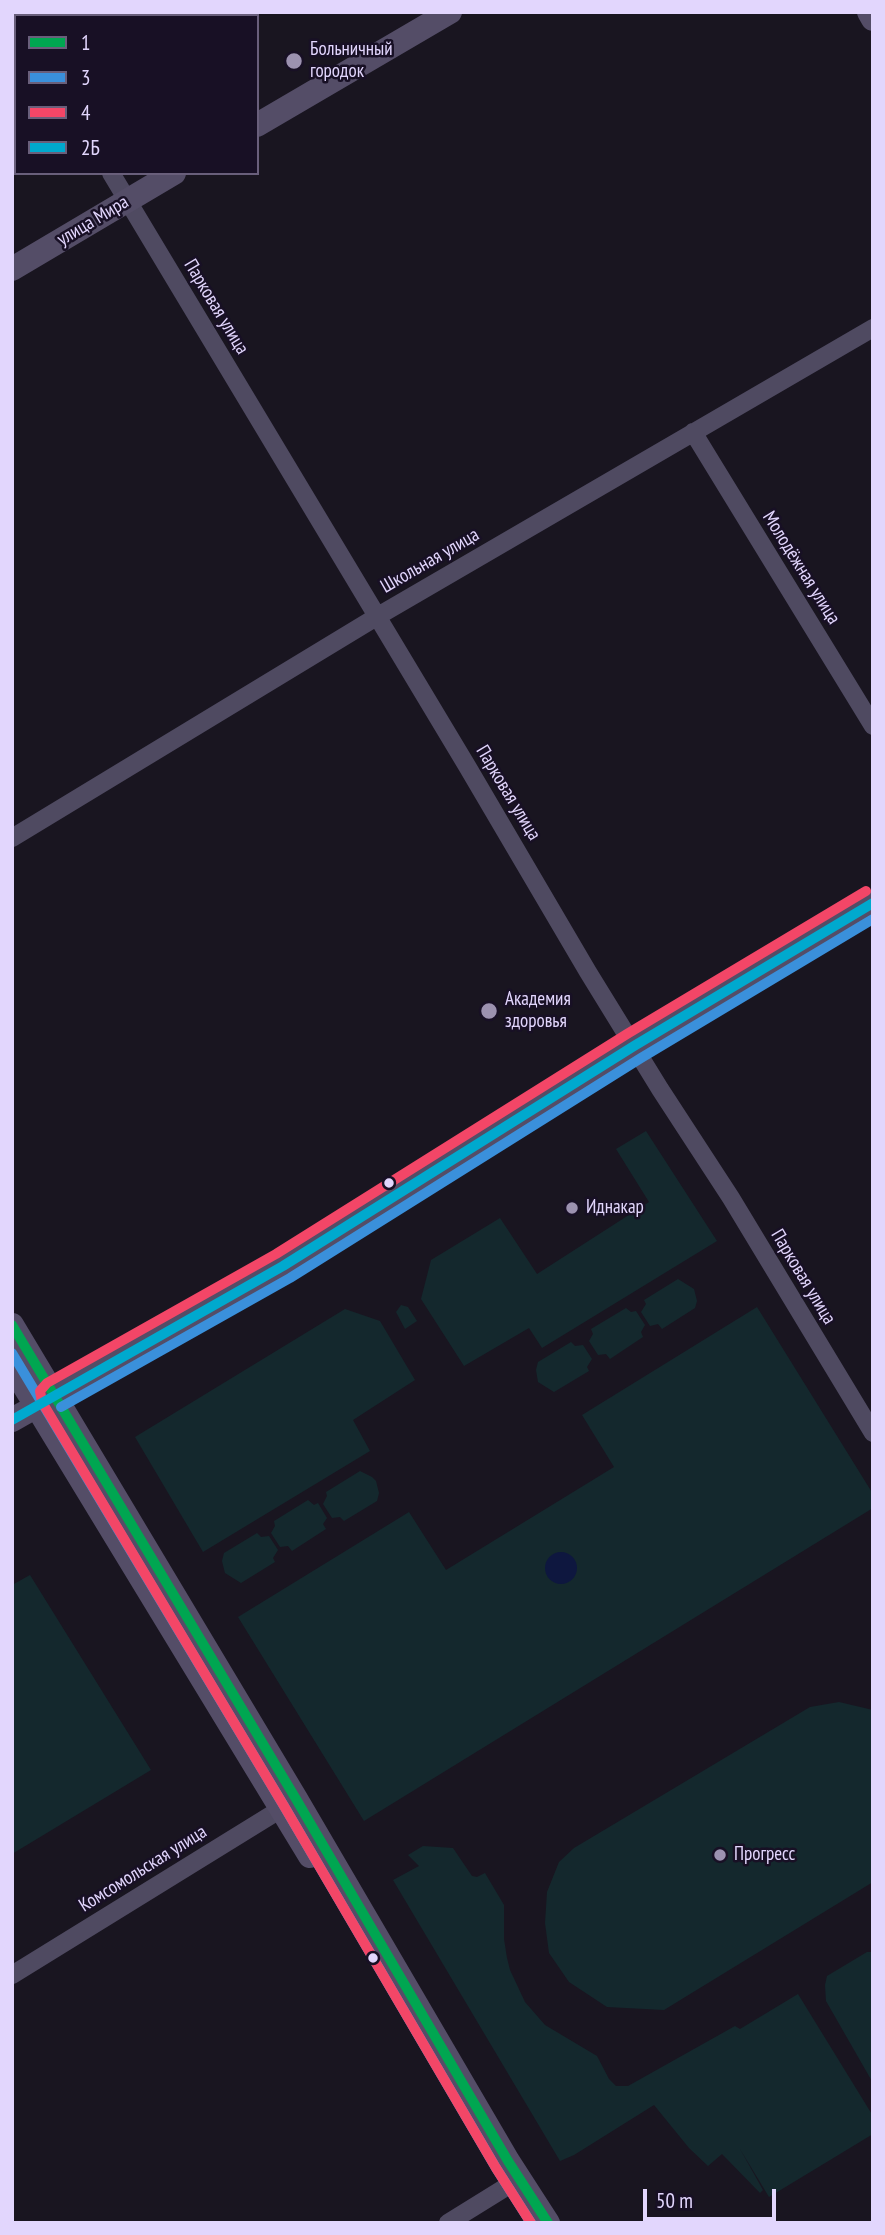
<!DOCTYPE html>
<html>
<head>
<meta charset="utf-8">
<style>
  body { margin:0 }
  #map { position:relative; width:885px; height:2235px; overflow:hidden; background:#191520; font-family:"PT Sans Narrow",sans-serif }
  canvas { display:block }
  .frame { position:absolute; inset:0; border:14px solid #e2d6fd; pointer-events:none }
  .legend { position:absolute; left:14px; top:14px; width:245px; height:161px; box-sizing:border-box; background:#181025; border:2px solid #695f7b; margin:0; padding:9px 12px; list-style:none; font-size:21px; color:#e2d6fd }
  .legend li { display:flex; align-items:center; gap:14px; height:35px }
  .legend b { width:35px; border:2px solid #695f7b }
  .scale { position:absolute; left:643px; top:2189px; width:133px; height:32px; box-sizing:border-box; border:4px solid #e2d6fd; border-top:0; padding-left:9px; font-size:21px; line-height:24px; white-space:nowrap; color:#e2d6fd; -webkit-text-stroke:5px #181025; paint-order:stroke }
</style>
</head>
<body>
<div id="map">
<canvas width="885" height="2235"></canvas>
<div class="frame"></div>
<ul class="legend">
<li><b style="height:9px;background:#00a651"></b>1</li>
<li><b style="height:9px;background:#3a90db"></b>3</li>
<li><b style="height:9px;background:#f34667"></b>4</li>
<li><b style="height:9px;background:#00a9ce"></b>2Б</li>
</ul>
<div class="scale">50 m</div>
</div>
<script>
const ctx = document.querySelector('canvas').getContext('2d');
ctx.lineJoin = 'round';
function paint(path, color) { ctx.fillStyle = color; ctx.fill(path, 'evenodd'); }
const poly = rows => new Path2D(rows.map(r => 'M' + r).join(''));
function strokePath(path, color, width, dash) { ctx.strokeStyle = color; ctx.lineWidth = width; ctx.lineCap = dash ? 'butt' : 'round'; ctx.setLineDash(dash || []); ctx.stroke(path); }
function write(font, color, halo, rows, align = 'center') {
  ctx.font = font + ' "PT Sans Narrow",sans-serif'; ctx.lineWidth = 5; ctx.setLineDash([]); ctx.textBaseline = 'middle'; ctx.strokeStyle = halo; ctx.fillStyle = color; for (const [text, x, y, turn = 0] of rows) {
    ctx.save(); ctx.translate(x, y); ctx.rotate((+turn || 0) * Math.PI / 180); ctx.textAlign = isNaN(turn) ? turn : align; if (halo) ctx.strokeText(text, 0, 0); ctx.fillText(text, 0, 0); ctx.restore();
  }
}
const green = poly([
  [646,1131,717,1241,542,1348,529,1328,464,1366,421,1299,431,1260,500,1218,537,1274,649,1202,616,1149],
  [678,1279,694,1289,697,1301,695,1308,662,1329,658,1324,650,1326,641,1312,646,1304,644,1300],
  [401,1305,408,1307,417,1321,405,1329,396,1312],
  [757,1307,873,1494,873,1508,364,1821,238,1617,409,1512,446,1570,614,1467,582,1415],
  [626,1308,631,1312,636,1311,645,1325,641,1332,643,1337,610,1359,606,1354,598,1355,589,1341,593,1334,591,1329],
  [345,1309,380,1321,415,1380,353,1420,370,1451,203,1552,135,1437],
  [571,1342,575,1346,583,1345,592,1359,587,1367,589,1371,554,1392,538,1382,536,1370,538,1362],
  [360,1471,372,1477,376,1481,379,1493,377,1501,344,1521,340,1517,332,1518,323,1504,327,1496,326,1492],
  [308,1500,314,1505,318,1503,327,1518,323,1524,326,1529,292,1551,288,1546,280,1547,271,1533,275,1526,274,1521],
  [257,1533,261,1537,269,1536,278,1550,273,1558,275,1562,241,1583,225,1573,222,1561,224,1553],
  [30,1575,151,1770,12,1854,12,1585],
  [839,1702,873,1710,873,1882,664,2010,607,2007,569,1982,549,1953,545,1923,547,1892,559,1862,574,1848,810,1707],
  [423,1846,453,1848,472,1876,477,1877,485,1873,504,1905,504,1939,507,1958,510,1970,525,2002,545,2025,597,2056,609,2079,616,2086,628,2086,735,2026,740,2029,798,1994,873,2116,873,2134,769,2197,740,2149,763,2190,760,2193,722,2154,708,2166,689,2148,654,2105,574,2155,560,2161,393,1880,419,1866,408,1855],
  [867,1952,873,1952,873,2083,826,2001,825,1985,827,1976]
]);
const water = poly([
  '545 1568a16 16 0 1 1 32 0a16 16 0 1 1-32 0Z'
]);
const street = poly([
  [16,12,18,16],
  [111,173,467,766,588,972,660,1089,731,1198,873,1433],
  [693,432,873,726],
  [12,838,378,616,873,328],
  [12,1975,289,1804],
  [448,2223,519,2179]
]);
const secondary = poly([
  [869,12,873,19],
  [257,125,450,12],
  [12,269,174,173],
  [12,1325,296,1799,508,2161,548,2223],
  [12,1366,310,1856],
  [12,1420,283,1266,634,1046,873,903]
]);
const bus1 = poly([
  [12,1325,296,1799,508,2161,548,2223]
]);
const bus2 = poly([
  [12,1353,284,1806,496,2168,531,2223],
  [61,1407,290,1278,641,1058,873,919]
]);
const bus3 = poly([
  [531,2223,496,2168,284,1806,42,1402,40,1391,47,1383,276,1254,627,1034,866,891]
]);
const bus4 = poly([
  [12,1420,283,1266,634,1046,873,903]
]);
const markers = [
  [294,61,9,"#9c92b0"],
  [489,1011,9,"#9c92b0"],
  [389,1183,6,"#e2d6fd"],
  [572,1208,7,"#9c92b0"],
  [720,1855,7,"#9c92b0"],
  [373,1958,6,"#e2d6fd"]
];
const poiNames = [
  ["Больничный",310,50],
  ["городок",310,72],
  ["Академия",505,1000],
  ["здоровья",505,1022],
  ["Иднакар",586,1208],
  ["Прогресс",734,1855]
];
const streetNames = [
  ["улица Мира",93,221,-31],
  ["Парковая улица",216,307,59],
  ["Школьная улица",430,561,-30],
  ["Молодёжная улица",801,568,58],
  ["Парковая улица",508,793,59],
  ["Парковая улица",803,1277,59],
  ["Комсомольская улица",143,1869,-32]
];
paint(green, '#14282d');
paint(water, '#0e173f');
strokePath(street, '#4f4a61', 18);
strokePath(secondary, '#544d67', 24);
strokePath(bus1, '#00a651', 10);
strokePath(bus2, '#3a90db', 10);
strokePath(bus3, '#f34667', 10);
strokePath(bus4, '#00a9ce', 10);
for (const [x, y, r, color] of markers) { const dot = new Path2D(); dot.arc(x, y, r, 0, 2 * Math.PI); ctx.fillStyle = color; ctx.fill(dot); strokePath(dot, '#181025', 2.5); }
write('19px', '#e2d6fd', '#181025', poiNames, 'left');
write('19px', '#e2d6fd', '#181025', streetNames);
</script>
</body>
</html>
